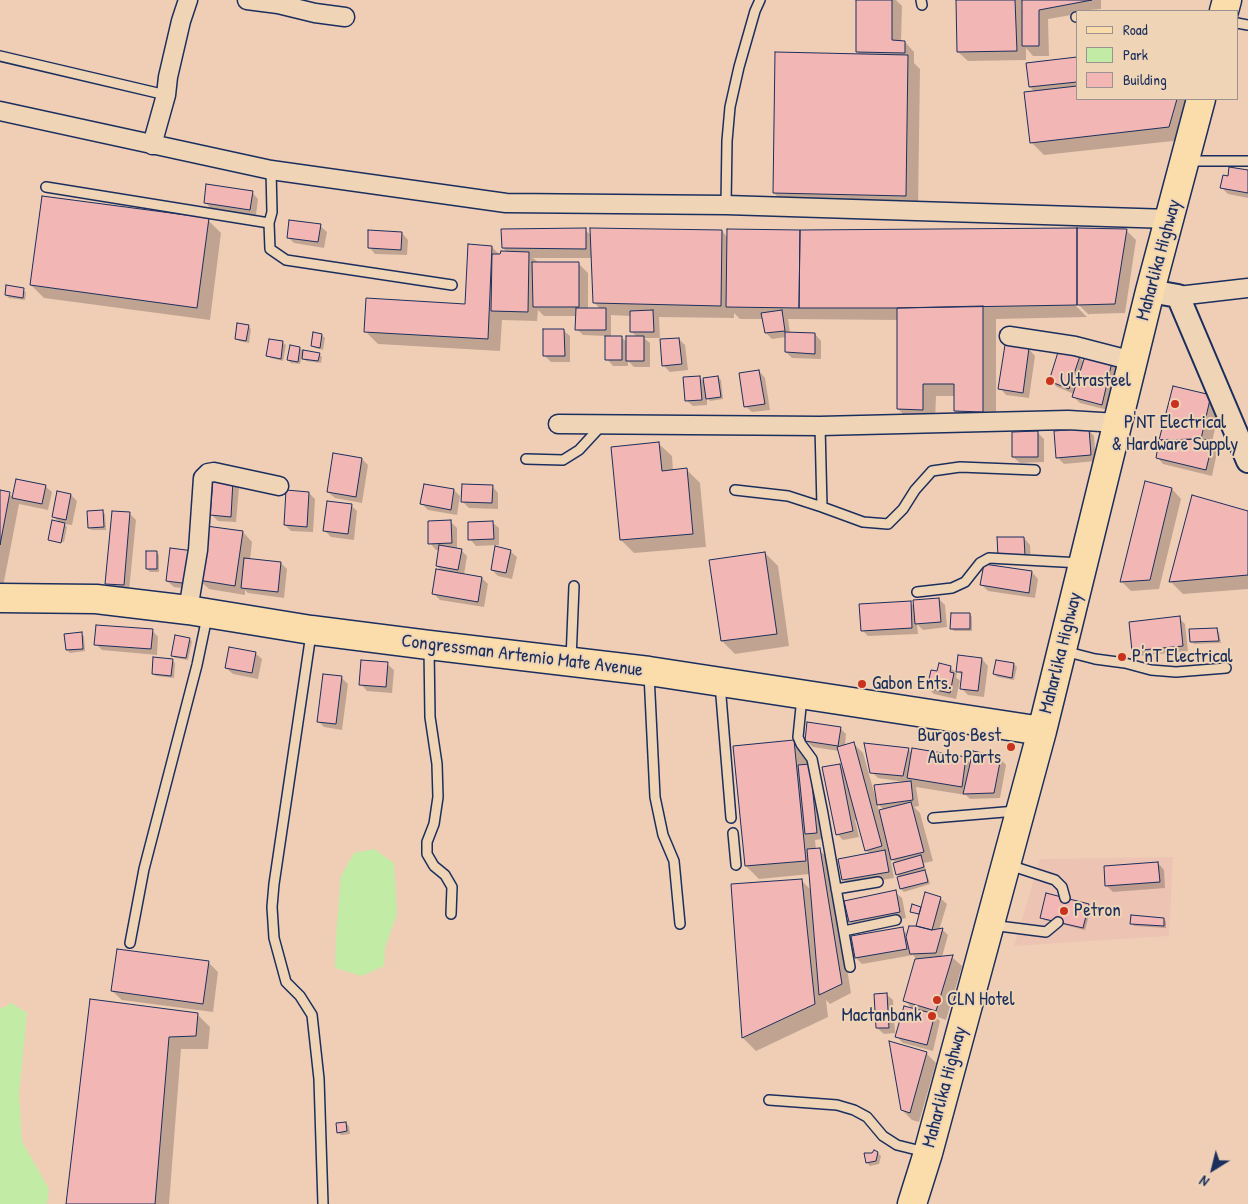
<!DOCTYPE html>
<html>
<head>
<meta charset="utf-8">
<style>
  body { margin:0 }
  #map { position:relative; width:1248px; height:1204px; overflow:hidden; background:#f0ceb6; font-family:"Patrick Hand",sans-serif }
  canvas { display:block }
  .legend { position:absolute; left:1076px; top:10px; width:162px; height:90px; box-sizing:border-box; background:#efd4b6; border:1px solid #9a9293; margin:0; padding:6px 9px; list-style:none; font-size:15px; color:#1b2f5e }
  .legend li { display:flex; align-items:center; gap:10px; height:25px }
  .legend b { width:25px; border:1px solid #9a9293 }
  .north { position:absolute; left:1188px; top:1144px; width:50px; height:50px; -webkit-text-stroke:4px #efd4b6; paint-order:stroke; rotate:216deg; font-size:14px; font-weight:700; line-height:20px; text-align:center; color:#1b2f5e }
  .north::after { content:''; display:block; margin:auto; width:18px; height:22px; background:#1b2f5e; clip-path:polygon(50% 0,100% 100%,50% 72%,0 100%) }
</style>
</head>
<body>
<div id="map">
<canvas width="1248" height="1204"></canvas>
<ul class="legend">
<li><b style="height:6px;background:#fbddab"></b>Road</li>
<li><b style="height:14px;background:#c2eba6"></b>Park</li>
<li><b style="height:14px;background:#f2b6b4"></b>Building</li>
</ul>
<div class="north">N</div>
</div>
<script>
const ctx = document.querySelector('canvas').getContext('2d');
ctx.lineJoin = 'round';
function paint(path, color) { ctx.fillStyle = color; ctx.fill(path, 'evenodd'); }
const poly = rows => new Path2D(rows.map(r => 'M' + r).join(''));
function strokePath(path, color, width, dash) { ctx.strokeStyle = color; ctx.lineWidth = width; ctx.lineCap = dash ? 'butt' : 'round'; ctx.setLineDash(dash || []); ctx.stroke(path); }
function write(font, color, halo, rows, align = 'center') {
  ctx.font = font + ' "Patrick Hand",sans-serif'; ctx.lineWidth = 4; ctx.setLineDash([]); ctx.textBaseline = 'middle'; ctx.strokeStyle = halo; ctx.fillStyle = color; for (const [text, x, y, turn = 0] of rows) {
    ctx.save(); ctx.translate(x, y); ctx.rotate((+turn || 0) * Math.PI / 180); ctx.textAlign = isNaN(turn) ? turn : align; if (halo) ctx.strokeText(text, 0, 0); ctx.fillText(text, 0, 0); ctx.restore();
  }
}
const built = poly([
  [1173,857,1169,936,1014,946,1040,859]
]);
const green = poly([
  [374,849,394,863,397,914,385,948,384,966,362,976,335,968,336,936,341,876,354,853],
  [12,1003,27,1013,19,1094,22,1141,49,1189,47,1204,0,1204,0,1009]
]);
const shadow = poly([
  [857,0,896,0,902,6,901,42,905,42,914,52,914,63,920,69,918,209,787,206,774,193,860,55,857,52],
  [957,0,1101,0,1101,9,1077,11,1077,14,1048,19,1049,56,1033,56,1026,48,1026,60,968,61,958,52],
  [1077,58,1077,99,1194,99,1182,140,1044,155,1031,142,1035,92,1030,87],
  [1248,172,1248,198,1228,194,1222,188,1229,177],
  [252,192,258,199,256,215,211,209,205,202],
  [208,220,221,233,210,320,44,298,31,285],
  [320,226,327,232,324,248,294,243,288,237],
  [585,230,592,236,722,231,728,238,1126,230,1136,240,1125,313,1089,314,1089,315,1073,299,1071,301,1087,317,996,319,996,424,968,424,955,411,955,396,936,396,935,422,911,422,898,409,899,320,788,319,790,333,815,334,821,341,821,359,792,358,786,352,786,337,772,339,766,333,764,319,740,319,734,313,734,318,659,317,660,338,644,338,650,343,650,367,634,367,628,361,628,366,613,366,607,359,606,336,583,335,577,329,577,316,544,316,538,310,537,321,502,320,500,351,378,344,365,331,466,305,492,247,501,256,508,253,503,248],
  [533,258,592,258,594,302,601,310,588,309,588,273,578,263,539,263],
  [611,315,631,316,632,332,637,337,627,342,621,337,611,337],
  [402,233,408,240,407,255,375,254,369,247],
  [23,290,26,292,25,300,9,298,6,295],
  [248,326,251,329,249,343,239,341,236,338],
  [563,330,570,336,570,362,551,362,545,356],
  [314,334,322,335,325,338,323,350,315,348,312,346],
  [679,339,685,345,688,370,670,372,663,365],
  [283,343,286,345,283,361,271,358,268,356],
  [300,348,304,352,319,354,322,357,321,363,306,361,302,357,300,364,291,363,288,360],
  [1029,349,1035,356,1029,398,1006,395,1000,388],
  [1079,357,1084,362,1111,363,1118,369,1108,410,1080,403,1074,397,1074,394,1057,387,1050,381],
  [759,371,765,378,770,410,752,412,745,406],
  [699,377,705,383,718,377,721,380,723,399,710,401,707,398,707,405,693,406,686,400],
  [1211,396,1220,406,1212,442,1218,448,1212,476,1163,464,1157,457],
  [1088,429,1094,436,1096,461,1064,464,1057,457],
  [1038,433,1044,439,1044,462,1020,463,1013,457],
  [659,444,672,456,673,471,687,470,700,483,706,547,634,553,621,540],
  [362,459,368,465,362,503,335,498,328,492],
  [233,481,239,488,236,522,218,521,212,515],
  [1146,483,1172,489,1181,499,1159,589,1131,591,1122,582],
  [45,486,52,492,48,510,19,504,2,592,0,591,0,492,9,494,13,497],
  [492,486,498,493,498,509,469,508,463,502],
  [454,490,460,496,457,515,428,510,422,504],
  [309,493,315,499,313,532,291,531,285,525],
  [71,495,77,501,72,525,64,524,67,527,64,542,50,539,50,541,49,540,60,523,53,516],
  [351,505,357,511,354,540,331,537,325,531],
  [102,511,105,514,106,530,92,530,89,528],
  [1248,512,1248,589,1183,594,1170,581],
  [130,514,136,520,129,591,113,589,107,583],
  [451,522,457,528,457,549,461,550,467,556,464,575,482,578,488,584,484,607,440,600,433,593,442,571,437,566,440,550,436,550,430,543],
  [492,522,499,528,499,545,476,546,470,539],
  [243,532,252,542,250,560,281,563,287,569,284,598,248,593,245,590,245,595,209,589,199,580],
  [1024,538,1030,545,1031,562,999,556],
  [510,551,517,557,512,579,498,576,492,570],
  [156,552,159,555,159,572,150,572,147,569],
  [765,553,778,566,789,646,735,654,722,641],
  [199,559,196,590,174,587,167,581],
  [1032,572,1038,579,1035,598,988,591,982,585],
  [939,599,945,605,947,627,923,630,917,624,918,634,868,636,862,630,910,603,915,607],
  [970,614,972,617,972,631,954,631,952,629],
  [1179,618,1185,624,1188,651,1140,656,1133,650],
  [1216,629,1219,632,1221,643,1194,644,1191,641],
  [152,630,158,637,157,655,102,650,96,644],
  [81,634,84,636,85,651,70,653,67,650],
  [189,639,192,641,188,660,175,658,172,655],
  [255,653,262,659,258,679,233,674,226,668],
  [982,659,988,666,984,697,968,695,962,689,963,676,958,671],
  [172,660,175,663,174,678,156,676,153,674],
  [997,661,1014,664,1017,667,1014,680,997,677,994,674],
  [387,664,394,670,392,693,367,691,361,684],
  [950,667,957,674,956,677,960,681,956,699,934,694,928,688,938,672],
  [341,677,348,684,342,730,324,727,318,721],
  [840,728,846,734,845,746,854,744,863,753,876,799,905,782,878,778,872,772,908,749,912,753,965,758,971,764,1000,758,1006,765,1000,798,970,799,966,795,916,787,919,806,914,807,920,813,933,861,924,863,926,870,924,870,927,874,930,884,904,892,901,889,898,878,901,878,897,874,896,863,890,857,894,878,849,885,843,879,870,854,866,850,858,820,855,820,859,837,843,840,837,834,839,765,844,770,839,751,813,747,806,741],
  [877,803,884,810,879,811],
  [793,742,806,755,808,766,815,772,822,839,815,840,816,850,819,850,829,859,851,993,830,1004,826,1000,828,1017,756,1051,743,1038,732,885,801,880,811,890,810,874,759,879,746,866],
  [1158,863,1164,870,1165,888,1113,892,1107,886],
  [895,892,902,898,906,918,856,928,850,922],
  [940,898,947,904,939,930,942,929,948,935,942,957,952,957,962,966,946,1020,935,1016,940,1021,933,1051,903,1043,897,1037,914,1010,904,1000,916,959,913,955,862,964,856,958,902,929,908,935,917,927,920,916,912,911,920,908,922,909],
  [1088,905,1091,908,1085,930,1044,920,1041,917],
  [1164,919,1166,922,1166,928,1134,926,1132,923],
  [208,962,218,972,213,1012,122,1000,112,991],
  [886,994,893,1000,895,1033,884,1034,877,1028],
  [91,1000,197,1014,210,1027,208,1049,181,1049,169,1204,68,1204],
  [891,1043,927,1054,936,1063,919,1122,912,1120,902,1110],
  [346,1123,349,1126,350,1134,341,1135,338,1132],
  [878,1153,881,1156,879,1164,870,1166,867,1163,866,1154]
]);
const building = poly([
  [856,0,892,0,892,40,905,41,905,53,856,52,856,0],
  [956,0,1015,0,1017,51,957,52,956,0],
  [1022,0,1092,0,1039,10,1039,46,1022,46,1022,0],
  [775,52,908,55,906,196,773,193,775,52],
  [1077,57,1077,82,1029,87,1026,63,1077,57],
  [1077,86,1077,99,1177,99,1169,127,1030,143,1024,92,1077,86],
  [1229,167,1248,170,1248,193,1220,188,1223,175,1228,176,1229,167],
  [206,184,253,191,250,210,204,203,206,184],
  [42,196,209,218,197,308,30,285,42,196],
  [289,220,321,224,318,242,287,238,289,220],
  [586,228,586,249,502,248,501,229,586,228],
  [590,228,722,230,721,306,593,303,590,228],
  [1077,228,1077,305,897,308,799,308,800,230,1077,228],
  [1077,228,1127,229,1115,304,1077,305,1077,228],
  [727,229,800,230,799,308,726,307,727,229],
  [368,230,402,232,401,250,368,248,368,230],
  [468,244,492,246,488,339,364,332,366,298,465,304,468,244],
  [501,251,529,252,528,312,491,311,492,254,500,254,501,251],
  [532,262,579,262,579,307,533,307,532,262],
  [6,285,24,288,23,298,5,295,6,285],
  [983,306,983,412,954,411,954,384,923,384,923,410,897,409,897,308,983,306],
  [576,308,606,308,606,330,575,330,576,308],
  [653,310,654,332,630,332,630,311,653,310],
  [782,310,785,331,765,333,761,313,782,310],
  [237,323,249,325,246,341,235,339,237,323],
  [543,329,564,329,565,356,543,356,543,329],
  [313,332,322,334,320,348,311,346,313,332],
  [785,332,815,333,815,354,785,352,785,332],
  [605,336,622,336,622,360,605,360,605,336],
  [626,336,644,336,644,361,626,361,626,336],
  [679,338,682,364,662,366,660,339,679,338],
  [269,339,283,341,281,359,266,356,269,339],
  [290,345,300,347,298,362,287,360,290,345],
  [1005,345,1029,348,1023,393,998,389,1005,345],
  [1059,349,1080,356,1069,389,1049,381,1059,349],
  [303,350,320,353,318,361,302,359,303,350],
  [1086,353,1112,362,1102,405,1072,397,1086,353],
  [759,370,765,404,744,407,739,373,759,370],
  [700,376,702,400,685,401,683,377,700,376],
  [718,376,721,397,706,399,703,378,718,376],
  [1173,386,1211,395,1201,439,1159,440,1173,386],
  [1089,428,1091,455,1056,458,1054,431,1089,428],
  [1038,431,1038,457,1012,457,1012,432,1038,431],
  [1201,439,1213,441,1206,470,1156,458,1159,440,1201,439],
  [659,442,662,471,687,468,693,534,620,540,611,447,659,442],
  [333,453,362,458,356,497,327,492,333,453],
  [16,479,46,485,42,504,12,498,16,479],
  [213,479,233,480,231,517,210,515,213,479],
  [1145,481,1172,488,1150,580,1120,582,1145,481],
  [424,484,454,489,451,510,420,504,424,484],
  [462,484,493,485,492,503,461,502,462,484],
  [0,490,10,492,0,545,0,490],
  [286,490,309,492,307,527,284,525,286,490],
  [57,491,71,494,66,520,52,517,57,491],
  [1192,495,1248,511,1248,575,1169,582,1192,495],
  [327,501,352,504,348,534,323,531,327,501],
  [103,510,104,527,88,528,87,511,103,510],
  [112,511,130,512,124,585,105,584,112,511],
  [52,520,65,523,61,543,48,540,52,520],
  [451,520,452,543,428,544,428,521,451,520],
  [493,521,494,539,468,540,468,522,493,521],
  [206,526,243,531,235,586,198,580,206,526],
  [997,537,1024,537,1025,556,998,556,997,537],
  [439,545,462,549,458,570,436,566,439,545],
  [495,546,511,550,506,573,491,570,495,546],
  [170,548,194,551,190,584,166,581,170,548],
  [146,551,157,551,157,569,146,569,146,551],
  [765,552,777,634,721,641,709,560,765,552],
  [244,558,281,562,278,592,241,588,244,558],
  [984,564,1032,571,1029,593,980,585,984,564],
  [436,569,482,577,478,602,432,594,436,569],
  [939,598,941,622,915,624,913,600,939,598],
  [911,601,912,628,861,631,859,604,911,601],
  [951,613,970,613,970,629,950,629,951,613],
  [1180,616,1183,646,1132,651,1129,622,1180,616],
  [96,625,153,629,151,649,94,645,96,625],
  [1217,628,1219,641,1190,642,1189,629,1217,628],
  [82,632,83,649,66,650,64,634,82,632],
  [175,635,190,638,186,658,171,656,175,635],
  [229,647,256,652,252,673,225,668,229,647],
  [958,655,982,658,978,691,960,689,962,672,956,672,958,655],
  [153,657,173,659,171,676,152,674,153,657],
  [361,660,388,662,386,687,359,685,361,660],
  [996,660,1014,663,1012,678,993,674,996,660],
  [939,663,951,666,950,672,954,673,950,693,927,688,931,670,937,671,939,663],
  [323,674,342,676,336,724,317,722,323,674],
  [807,722,841,727,838,746,805,741,807,722],
  [794,740,806,861,745,866,733,746,794,740],
  [854,742,882,846,865,851,837,747,854,742],
  [864,743,909,748,903,776,870,773,864,743],
  [912,748,966,757,962,787,907,778,912,748],
  [973,751,1001,757,994,793,963,794,973,751],
  [810,764,817,833,805,834,798,765,810,764],
  [840,764,853,831,836,835,822,767,840,764],
  [911,781,913,800,877,805,874,785,911,781],
  [911,802,924,852,891,860,879,810,911,802],
  [820,848,842,984,819,995,807,849,820,848],
  [885,850,889,872,842,880,838,859,885,850],
  [921,855,924,867,896,875,893,863,921,855],
  [1158,862,1160,882,1105,886,1104,866,1158,862],
  [925,870,928,882,900,889,897,877,925,870],
  [802,879,815,1004,742,1038,731,884,802,879],
  [896,890,900,912,849,922,844,901,896,890],
  [925,892,941,897,932,930,916,926,925,892],
  [1046,893,1089,904,1083,928,1040,918,1046,893],
  [912,904,921,907,919,914,910,912,912,904],
  [1131,915,1164,918,1164,926,1130,924,1131,915],
  [909,926,916,926,932,930,943,928,936,953,910,954,906,937,909,926],
  [903,927,907,949,855,958,851,936,903,927],
  [117,949,209,961,203,1004,111,991,117,949],
  [953,955,936,1011,903,1001,915,959,953,955],
  [887,993,889,1028,876,1028,874,994,887,993],
  [90,999,198,1013,196,1036,169,1037,155,1204,66,1204,90,999],
  [904,1006,935,1014,927,1045,895,1037,904,1006],
  [889,1041,927,1052,910,1113,901,1110,889,1041],
  [346,1122,347,1131,337,1133,336,1123,346,1122],
  [874,1150,878,1152,876,1161,866,1163,864,1153,872,1153,874,1150]
]);
const service = poly([
  [921,0,922,5],
  [1076,17,1077,17],
  [1237,23,1248,25],
  [0,56,166,95],
  [1188,161,1248,161],
  [271,170,272,212,269,223,270,249,286,260,452,285],
  [46,187,269,223],
  [726,205,727,141,730,107,739,67,755,11,760,0],
  [820,426,822,507,863,522,888,524,903,509,915,490,932,471,960,467,1035,470],
  [526,459,563,460,579,450,603,424],
  [735,490,788,496,822,507],
  [917,592,952,588,965,582,980,563,989,558,1081,563],
  [311,634,274,884,272,907,274,938,286,982,300,996,312,1015,319,1079,323,1204],
  [429,648,430,717,437,764,438,797,434,824,427,842,427,854,434,866,445,875,452,887,451,914],
  [1064,651,1095,659,1125,663,1151,670,1176,672,1226,668],
  [571,660,574,586],
  [649,674,655,797,663,835,674,861,680,924],
  [720,684,731,818],
  [802,697,798,737,801,744,812,759,823,814,850,967],
  [933,818,1016,811],
  [733,833,736,865],
  [1009,865,1055,880,1062,887,1065,898],
  [836,889,878,882],
  [991,925,1046,932,1058,922],
  [844,931,896,920],
  [130,943,144,869,197,665,207,617],
  [769,1100,837,1105,854,1110,867,1117,883,1136,897,1145,925,1152]
]);
const minor = poly([
  [247,0,278,4,315,13,345,17],
  [0,111,271,170,506,203,726,205,1170,219],
  [152,145,166,95,168,77,181,21,188,0],
  [1178,296,1248,288],
  [1009,336,1075,346,1133,361],
  [558,424,820,426,1068,420,1118,423],
  [188,610,198,550,203,478,208,473,214,472,279,486]
]);
const tertiary = poly([
  [1150,291,1178,296,1248,461]
]);
const primary = poly([
  [1224,11,1227,0],
  [0,598,96,599,188,610,311,630,429,645,649,671,1042,731],
  [912,1204,928,1153,1042,731,1150,291,1201,99]
]);
const markers = [
  [1050,381,5,"#c8321e"],
  [1175,404,5,"#c8321e"],
  [1122,657,5,"#c8321e"],
  [862,684,5,"#c8321e"],
  [1011,747,5,"#c8321e"],
  [1064,911,5,"#c8321e"],
  [937,1000,5,"#c8321e"],
  [932,1016,5,"#c8321e"]
];
const streetNames = [
  ["Maharlika Highway",1159,260,-75],
  ["Maharlika Highway",1061,653,-76],
  ["Congressman Artemio Mate Avenue",522,656,7],
  ["Maharlika Highway",945,1087,-75]
];
const poiNames = [
  ["Ultrasteel",1060,381],
  ["P'NT Electrical",1175,423,"center"],
  ["& Hardware Supply",1175,445,"center"],
  ["P'nT Electrical",1132,657],
  ["Gabon Ents.",872,684],
  ["Burgos Best",1001,736,"right"],
  ["Auto Parts",1001,758,"right"],
  ["Petron",1074,911],
  ["CLN Hotel",947,1000],
  ["Mactanbank",922,1016,"right"]
];
paint(built, '#edc4b3');
paint(green, '#c2eba6');
paint(shadow, '#0003');
paint(building, '#f2b6b4');
strokePath(building, '#1b2f5e', 1);
strokePath(service, '#1b2f5e', 12);
strokePath(minor, '#1b2f5e', 21);
strokePath(tertiary, '#1b2f5e', 26);
strokePath(primary, '#1b2f5e', 31);
strokePath(service, '#efd4b6', 9);
strokePath(minor, '#efd4b6', 18);
strokePath(tertiary, '#efd4b6', 22);
strokePath(primary, '#fbddab', 28);
for (const [x, y, r, color] of markers) { const dot = new Path2D(); dot.arc(x, y, r, 0, 2 * Math.PI); ctx.fillStyle = color; ctx.fill(dot); strokePath(dot, '#efd4b6', 2); }
write('19px', '#1b2f5e', '#efd4b6', streetNames);
write('19px', '#1b2f5e', '#efd4b6', poiNames, 'left');
</script>
</body>
</html>
